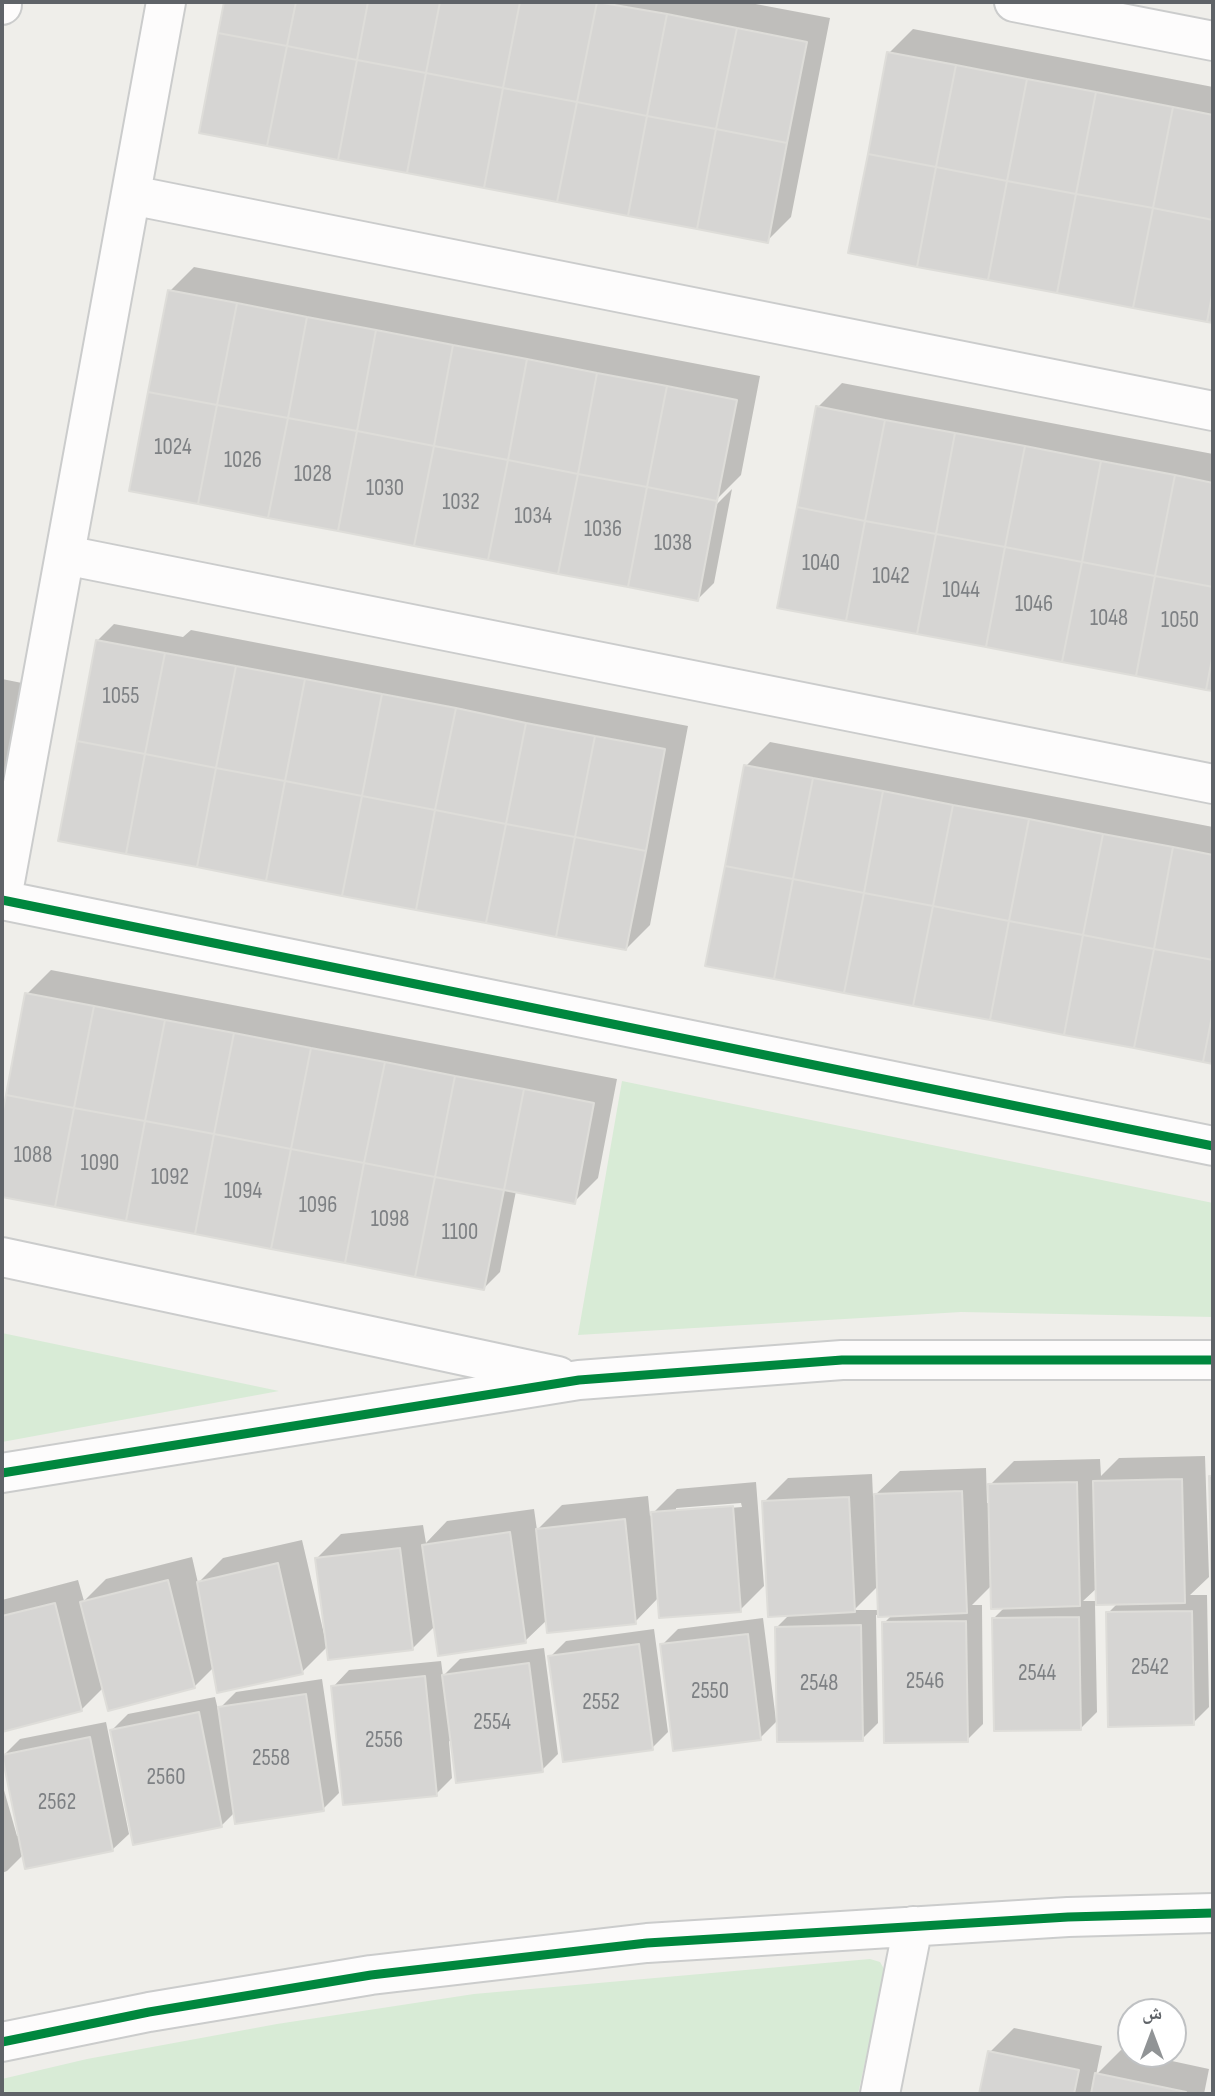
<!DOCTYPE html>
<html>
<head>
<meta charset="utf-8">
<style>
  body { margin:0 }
  #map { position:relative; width:1215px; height:2096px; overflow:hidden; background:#efeeea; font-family:"Sofia Sans Condensed","Noto Naskh Arabic",sans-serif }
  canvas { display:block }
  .frame { position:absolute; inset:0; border:4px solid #5f6368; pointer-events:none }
  .north { position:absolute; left:1117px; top:1998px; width:70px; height:70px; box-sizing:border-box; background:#fff; border:2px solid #bfc1c3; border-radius:50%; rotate:0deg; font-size:19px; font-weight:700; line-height:28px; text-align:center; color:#5f6368 }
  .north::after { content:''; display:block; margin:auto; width:24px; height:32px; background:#919496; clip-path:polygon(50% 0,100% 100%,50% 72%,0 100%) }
</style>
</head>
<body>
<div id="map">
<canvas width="1215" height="2096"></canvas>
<div class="frame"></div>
<div class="north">ش</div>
</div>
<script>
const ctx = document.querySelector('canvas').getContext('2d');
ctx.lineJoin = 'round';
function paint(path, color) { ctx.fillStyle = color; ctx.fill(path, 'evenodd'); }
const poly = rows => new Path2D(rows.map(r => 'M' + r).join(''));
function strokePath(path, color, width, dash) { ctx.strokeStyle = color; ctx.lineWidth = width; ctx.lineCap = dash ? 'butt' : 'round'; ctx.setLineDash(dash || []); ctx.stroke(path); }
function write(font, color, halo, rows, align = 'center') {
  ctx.font = font + ' "Sofia Sans Condensed",sans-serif'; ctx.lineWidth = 7; ctx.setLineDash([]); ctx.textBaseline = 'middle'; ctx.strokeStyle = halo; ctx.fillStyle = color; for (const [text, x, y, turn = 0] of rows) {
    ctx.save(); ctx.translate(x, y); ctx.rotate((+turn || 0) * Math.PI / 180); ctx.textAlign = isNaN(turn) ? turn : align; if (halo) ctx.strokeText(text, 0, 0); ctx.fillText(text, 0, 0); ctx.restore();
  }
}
const green = poly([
  [622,1081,1213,1203,1213,1317,961,1312,578,1335],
  [2,1333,279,1391,2,1442],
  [870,1959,880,1962,884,1969,884,1977,858,2094,2,2094,2,2079,87,2059,277,2024,474,1994]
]);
const shadow = poly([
  [226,2,745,2,830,18,791,217,767,241,201,132],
  [913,29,1213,87,1213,322,850,252,889,53],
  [194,267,760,376,741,475,716,500,716,505,732,489,714,583,698,599,170,291],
  [842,383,1213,454,1213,689,779,606,818,407],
  [114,624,183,637,191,630,688,726,650,925,626,949,98,640],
  [2,679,27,684,2,819],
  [770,742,1213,827,1213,1062,707,964,746,766],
  [51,970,617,1079,598,1178,574,1202,516,1191,500,1272,484,1288,2,1195,2,1125,27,994],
  [1205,1456,1209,1577,1190,1595,1207,1595,1209,1707,1193,1723,1108,1613,1118,1603,1095,1604,1097,1712,1081,1728,994,1618,1005,1607,992,1585,972,1605,982,1605,983,1724,967,1740,884,1623,893,1614,876,1615,878,1723,862,1739,777,1627,790,1614,764,1502,788,1478,872,1474,873,1497,900,1471,986,1468,987,1503,990,1503,990,1485,1014,1461,1100,1459,1101,1476,1119,1458],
  [879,1585,880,1610,854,1610],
  [1098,1587,1098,1601,1083,1601],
  [756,1482,764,1586,740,1610,659,1597,635,1622,548,1619,525,1641,435,1626,412,1649,317,1558,341,1534,423,1525,426,1543,447,1521,534,1509,537,1530,562,1505,648,1496,650,1516,677,1489],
  [741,1503,742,1507,676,1512,676,1508],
  [302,1540,327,1647,302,1672,214,1667,194,1687,103,1688,81,1710,2,1730,2,1600,78,1580,84,1601,106,1579,192,1557,198,1583,223,1558],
  [763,1618,776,1720,778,1720,760,1738,662,1645,678,1629],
  [654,1629,668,1732,652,1748,550,1657,566,1641],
  [544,1648,558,1754,542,1770,449,1741,452,1778,436,1794,333,1687,349,1670,441,1661,443,1676,460,1659],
  [322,1679,339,1793,323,1809,235,1812,221,1826,112,1730,128,1714,215,1697,218,1710,236,1692],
  [106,1722,129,1834,112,1850,24,1854,7,1871,2,1873,2,1783,17,1836,20,1835,4,1755,20,1739],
  [1014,2028,1102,2046,1096,2075,1121,2050,1209,2069,1204,2094,981,2094,990,2052]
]);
const building = poly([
  [224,2,296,2,287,46,218,33,224,2],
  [296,2,368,2,357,60,287,46,296,2],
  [368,2,440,2,426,73,357,60,368,2],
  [440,2,520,2,503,88,426,73,440,2],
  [520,2,597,2,577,102,503,88,520,2],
  [597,2,667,14,647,116,577,102,597,2],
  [667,14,737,28,716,129,647,116,667,14],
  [737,28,807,42,787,143,716,129,737,28],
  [218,33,287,46,267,146,199,133,218,33],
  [287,46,357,60,338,160,267,146,287,46],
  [887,52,956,65,936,167,868,154,887,52],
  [357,60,426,73,407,173,338,160,357,60],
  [956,65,1027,79,1007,181,936,167,956,65],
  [426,73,503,88,484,188,407,173,426,73],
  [1027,79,1096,92,1076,194,1007,181,1027,79],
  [503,88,577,102,557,202,484,188,503,88],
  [1096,92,1173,107,1153,208,1076,194,1096,92],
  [577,102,647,116,628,216,557,202,577,102],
  [1173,107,1213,115,1213,220,1153,208,1173,107],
  [647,116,716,129,697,229,628,216,647,116],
  [716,129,787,143,768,243,697,229,716,129],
  [868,154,936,167,917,267,848,253,868,154],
  [936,167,1007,181,988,280,917,267,936,167],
  [1007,181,1076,194,1057,293,988,280,1007,181],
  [1076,194,1153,208,1133,308,1057,293,1076,194],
  [1153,208,1213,220,1213,290,1207,322,1133,308,1153,208],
  [168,290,237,303,217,405,148,392,168,290],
  [1213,290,1213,323,1207,322,1213,290],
  [237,303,307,317,288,418,217,405,237,303],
  [307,317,376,330,357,431,288,418,307,317],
  [376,330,453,345,434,446,357,431,376,330],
  [453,345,527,359,508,460,434,446,453,345],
  [527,359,597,373,578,474,508,460,527,359],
  [597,373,667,386,647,487,578,474,597,373],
  [667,386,737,400,717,501,647,487,667,386],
  [148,392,217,405,198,504,129,491,148,392],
  [217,405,288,418,268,518,198,504,217,405],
  [816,406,885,420,865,521,797,507,816,406],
  [288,418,357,431,338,531,268,518,288,418],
  [885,420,955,433,936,534,865,521,885,420],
  [357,431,434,446,414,546,338,531,357,431],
  [955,433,1025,446,1005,547,936,534,955,433],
  [434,446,508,460,488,560,414,546,434,446],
  [1025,446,1101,461,1082,562,1005,547,1025,446],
  [508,460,578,474,558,574,488,560,508,460],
  [1101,461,1175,475,1155,576,1082,562,1101,461],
  [578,474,647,487,628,587,558,574,578,474],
  [1175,475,1213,483,1213,587,1155,576,1175,475],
  [647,487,717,501,698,601,628,587,647,487],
  [797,507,865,521,846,621,777,608,797,507],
  [865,521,936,534,917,634,846,621,865,521],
  [936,534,1005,547,986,647,917,634,936,534],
  [1005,547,1082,562,1062,662,986,647,1005,547],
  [1082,562,1155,576,1136,676,1062,662,1082,562],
  [1155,576,1213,587,1213,654,1206,690,1136,676,1155,576],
  [96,640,165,653,145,754,77,741,96,640],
  [165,653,236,666,216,768,145,754,165,653],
  [1213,654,1213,691,1206,690,1213,654],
  [236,666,305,679,285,781,216,768,236,666],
  [305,679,382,694,362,796,285,781,305,679],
  [382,694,456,708,435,810,362,796,382,694],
  [456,708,526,723,506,824,435,810,456,708],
  [526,723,595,736,575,837,506,824,526,723],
  [595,736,665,749,646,851,575,837,595,736],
  [77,741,145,754,126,854,58,841,77,741],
  [145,754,216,768,197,867,126,854,145,754],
  [744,765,813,778,793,879,725,866,744,765],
  [216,768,285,781,266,881,197,867,216,768],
  [813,778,883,791,864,893,793,879,813,778],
  [285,781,362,796,342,896,266,881,285,781],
  [883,791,953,805,933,906,864,893,883,791],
  [362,796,435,810,416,910,342,896,362,796],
  [953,805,1029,819,1009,921,933,906,953,805],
  [435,810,506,824,486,923,416,910,435,810],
  [1029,819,1103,834,1083,935,1009,921,1029,819],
  [506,824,575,837,556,937,486,923,506,824],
  [1103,834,1173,847,1154,949,1083,935,1103,834],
  [575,837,646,851,626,950,556,937,575,837],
  [1173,847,1213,855,1213,960,1154,949,1173,847],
  [725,866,793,879,774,979,705,966,725,866],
  [793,879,864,893,844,993,774,979,793,879],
  [864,893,933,906,913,1006,844,993,864,893],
  [933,906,1009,921,990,1020,913,1006,933,906],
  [1009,921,1083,935,1064,1035,990,1020,1009,921],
  [1083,935,1154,949,1134,1048,1064,1035,1083,935],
  [1154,949,1213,960,1213,1011,1203,1062,1134,1048,1154,949],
  [25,993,94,1006,74,1108,6,1095,25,993],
  [94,1006,165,1020,145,1121,74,1108,94,1006],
  [1213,1011,1213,1064,1203,1062,1213,1011],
  [165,1020,234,1033,214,1134,145,1121,165,1020],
  [234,1033,311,1048,291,1149,214,1134,234,1033],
  [311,1048,385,1062,364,1163,291,1149,311,1048],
  [385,1062,455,1076,435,1177,364,1163,385,1062],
  [455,1076,524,1089,504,1190,435,1177,455,1076],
  [524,1089,594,1103,575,1204,504,1190,524,1089],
  [6,1095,74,1108,55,1207,2,1197,2,1115,6,1095],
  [74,1108,145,1121,126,1221,55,1207,74,1108],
  [145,1121,214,1134,195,1234,126,1221,145,1121],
  [214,1134,291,1149,271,1249,195,1234,214,1134],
  [291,1149,364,1163,345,1263,271,1249,291,1149],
  [364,1163,435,1177,415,1277,345,1263,364,1163],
  [435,1177,504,1190,484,1290,415,1277,435,1177],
  [1209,1476,1213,1476,1213,1601,1212,1601,1209,1476],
  [1182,1479,1185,1603,1096,1605,1093,1481,1182,1479],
  [1077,1482,1080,1606,991,1609,988,1484,1077,1482],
  [962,1491,967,1613,878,1617,874,1494,962,1491],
  [849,1497,855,1612,768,1617,762,1501,849,1497],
  [733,1506,741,1612,659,1618,651,1512,733,1506],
  [625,1519,636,1624,547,1633,536,1529,625,1519],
  [510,1532,526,1643,438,1656,422,1545,510,1532],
  [400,1548,413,1650,328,1660,315,1558,400,1548],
  [278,1563,303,1674,217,1693,197,1582,278,1563],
  [168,1580,195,1688,108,1711,80,1602,168,1580],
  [55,1603,82,1711,2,1732,2,1616,55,1603],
  [1192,1611,1194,1725,1108,1727,1106,1612,1192,1611],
  [1079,1617,1081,1730,994,1731,992,1618,1079,1617],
  [966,1621,968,1742,884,1743,882,1622,966,1621],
  [861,1625,863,1741,777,1742,775,1627,861,1625],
  [748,1634,761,1740,673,1751,660,1644,748,1634],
  [639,1644,653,1750,563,1762,548,1656,639,1644],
  [529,1663,543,1772,456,1783,442,1675,529,1663],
  [425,1676,437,1796,343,1805,331,1686,425,1676],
  [306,1694,324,1811,235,1824,218,1707,306,1694],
  [199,1712,222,1827,133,1845,110,1730,199,1712],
  [90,1737,113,1851,25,1869,2,1755,90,1737],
  [988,2051,1079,2070,1074,2094,979,2094,988,2051],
  [1095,2073,1186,2092,1186,2094,1091,2094,1095,2073]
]);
const minor = poly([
  [1014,2,1213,41],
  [2,5,2,2],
  [131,195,1213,411],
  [65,555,1213,784],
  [2,898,166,2],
  [2,900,1213,1146],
  [2,1257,558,1376],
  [2,1473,579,1380,842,1360,1213,1360],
  [2,2042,149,2012,371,1975,647,1943,1068,1917,1213,1913],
  [880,2094,913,1926]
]);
const cycleway = poly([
  [2,900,1213,1146],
  [2,1473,579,1380,842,1360,1213,1360],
  [2,2042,149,2012,371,1975,647,1943,1068,1917,1213,1913]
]);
const numberNames = [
  ["1024",173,448],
  ["1026",243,461],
  ["1028",313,475],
  ["1030",385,489],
  ["1032",461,503],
  ["1034",533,517],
  ["1036",603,530],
  ["1038",673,544],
  ["1040",821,564],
  ["1042",891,577],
  ["1044",961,591],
  ["1046",1034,605],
  ["1048",1109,619],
  ["1050",1180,621],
  ["1055",121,697],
  ["1088",33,1156],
  ["1090",100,1164],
  ["1092",170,1178],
  ["1094",243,1192],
  ["1096",318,1206],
  ["1098",390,1220],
  ["1100",460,1233],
  ["2542",1150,1668],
  ["2544",1037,1674],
  ["2546",925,1682],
  ["2548",819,1684],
  ["2550",710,1692],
  ["2552",601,1703],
  ["2554",492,1723],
  ["2556",384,1741],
  ["2558",271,1759],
  ["2560",166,1778],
  ["2562",57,1803]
];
paint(green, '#d8ebd6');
paint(shadow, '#0003');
paint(building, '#d6d5d3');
strokePath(building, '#deddd9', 2);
strokePath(minor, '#cbcccc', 42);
strokePath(minor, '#fdfcfc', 38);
strokePath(cycleway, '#00873e', 9);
write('23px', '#7e8184', null, numberNames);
</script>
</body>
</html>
